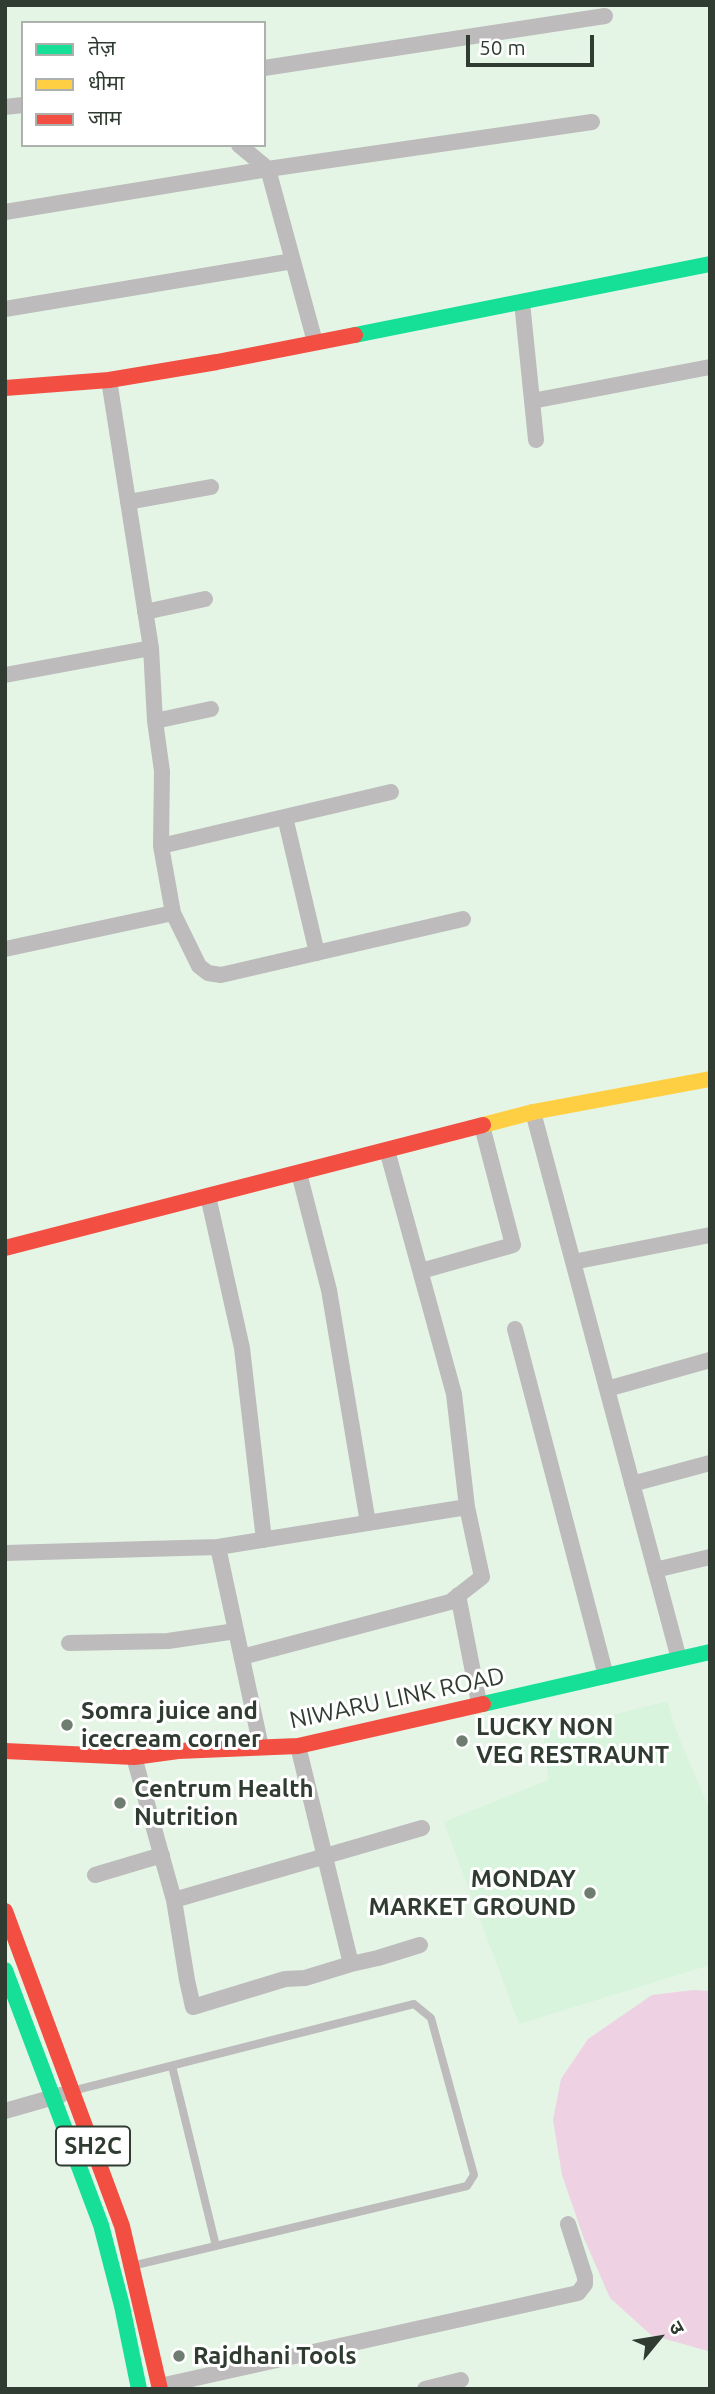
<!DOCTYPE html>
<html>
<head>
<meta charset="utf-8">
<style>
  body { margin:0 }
  #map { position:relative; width:715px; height:2394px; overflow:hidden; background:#e4f5e6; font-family:Ubuntu,"Noto Sans Devanagari",sans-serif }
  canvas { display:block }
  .frame { position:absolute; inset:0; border:7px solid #303c31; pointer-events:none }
  .legend { position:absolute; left:21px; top:21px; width:245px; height:126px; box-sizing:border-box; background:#fff; border:2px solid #acb1ad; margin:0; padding:9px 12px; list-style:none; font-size:21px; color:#303c31 }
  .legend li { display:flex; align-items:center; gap:14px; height:35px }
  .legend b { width:35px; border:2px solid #acb1ad }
  .north { position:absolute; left:624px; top:2303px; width:70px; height:70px; -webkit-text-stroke:5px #fff; paint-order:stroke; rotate:60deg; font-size:19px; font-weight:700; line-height:28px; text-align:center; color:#303c31 }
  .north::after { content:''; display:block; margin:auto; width:24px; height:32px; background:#303c31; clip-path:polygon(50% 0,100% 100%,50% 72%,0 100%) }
  .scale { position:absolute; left:466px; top:35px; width:128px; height:32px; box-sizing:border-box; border:4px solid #303c31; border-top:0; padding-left:9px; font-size:21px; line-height:24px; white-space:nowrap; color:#303c31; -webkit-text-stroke:5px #fff; paint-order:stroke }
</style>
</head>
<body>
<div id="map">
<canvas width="715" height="2394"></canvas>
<div class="frame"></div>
<ul class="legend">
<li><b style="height:9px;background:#16e098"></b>तेज़</li>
<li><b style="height:9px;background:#ffcf43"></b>धीमा</li>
<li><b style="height:9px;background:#f24e42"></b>जाम</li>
</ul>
<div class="north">उ</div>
<div class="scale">50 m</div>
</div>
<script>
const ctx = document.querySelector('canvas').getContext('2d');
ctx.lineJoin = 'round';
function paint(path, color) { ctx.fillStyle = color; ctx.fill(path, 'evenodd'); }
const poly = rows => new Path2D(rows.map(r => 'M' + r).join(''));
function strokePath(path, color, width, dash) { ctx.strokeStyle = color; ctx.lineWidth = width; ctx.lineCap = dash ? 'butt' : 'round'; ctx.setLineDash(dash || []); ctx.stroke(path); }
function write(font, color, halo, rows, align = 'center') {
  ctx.font = font + ' Ubuntu,sans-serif'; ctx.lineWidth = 6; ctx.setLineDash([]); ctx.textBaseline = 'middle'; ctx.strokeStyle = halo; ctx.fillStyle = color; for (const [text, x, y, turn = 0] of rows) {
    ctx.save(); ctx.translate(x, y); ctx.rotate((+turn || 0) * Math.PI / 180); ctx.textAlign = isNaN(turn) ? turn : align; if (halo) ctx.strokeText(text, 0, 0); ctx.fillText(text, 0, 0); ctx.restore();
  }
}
const built = poly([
  [667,1701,679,1738,710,1810,710,1965,519,2024,444,1822,548,1780,543,1733]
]);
const green = poly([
  [693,1990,710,1991,710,2351,708,2351,651,2335,610,2298,583,2236,562,2175,553,2120,561,2079,588,2039,652,1995]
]);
const lane = poly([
  [172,2066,216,2246],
  [76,2090,414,2004,431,2018,474,2175,467,2186,136,2265]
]);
const street = poly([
  [264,68,605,16],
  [5,107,23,105],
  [239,145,268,169,315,342],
  [5,212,268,169,592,122],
  [522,302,536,440],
  [5,309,293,261],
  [109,380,151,648,155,721,162,771,161,846],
  [532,401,710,367],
  [128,502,211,487],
  [145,612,205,599],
  [5,675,151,648],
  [155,721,211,709],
  [391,792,161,846,173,913,199,966,208,973,221,975,463,919],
  [285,817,317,953],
  [5,949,173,913],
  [533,1112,679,1659],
  [299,1173,329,1290,368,1523],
  [208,1196,242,1348,264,1540],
  [573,1262,710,1235],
  [421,1271,513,1245,482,1126],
  [515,1329,606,1676],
  [607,1389,710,1360],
  [632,1484,710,1463],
  [218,1547,261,1747],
  [5,1553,218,1547,467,1507],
  [655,1570,710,1557],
  [458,1595,479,1703],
  [69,1643,168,1641,236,1631],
  [242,1657,450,1602,482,1577,467,1507,454,1394,387,1150],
  [298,1746,351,1964,378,1958,420,1945],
  [134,1757,174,1900,187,1980,193,2007,285,1979,305,1978,351,1964],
  [95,1875,162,1855],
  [174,1900,422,1828],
  [5,2111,61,2095],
  [160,2386,578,2293,585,2284,585,2277,568,2224],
  [425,2389,461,2380]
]);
const fast = poly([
  [355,335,710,264],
  [483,1704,710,1652],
  [5,1970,101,2225,122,2306,139,2389]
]);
const slow = poly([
  [483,1125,533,1112,710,1079]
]);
const jam = poly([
  [5,388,109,380,217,362,355,335],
  [5,1248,483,1125],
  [5,1751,134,1757,178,1751,298,1746,483,1704],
  [5,1911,122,2226,160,2389]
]);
const markers = [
  [67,1725,7,"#6f7d70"],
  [462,1741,7,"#6f7d70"],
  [120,1803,7,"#6f7d70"],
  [590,1893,7,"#6f7d70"],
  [179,2356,7,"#6f7d70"]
];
const shields = [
  [93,2146,74]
];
const shieldNames = [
  ["SH2C",93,2146]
];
const streetNames = [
  ["NIWARU LINK ROAD",397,1698,-12]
];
const poiNames = [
  ["Somra juice and",81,1711],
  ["icecream corner",81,1739],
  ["LUCKY NON",476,1727],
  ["VEG RESTRAUNT",476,1755],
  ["Centrum Health",134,1789],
  ["Nutrition",134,1817],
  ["MONDAY",576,1879,"right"],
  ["MARKET GROUND",576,1907,"right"],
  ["Rajdhani Tools",193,2356]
];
paint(built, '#d8f4dc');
paint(green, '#eed1e2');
strokePath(lane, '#bdbbbc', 8);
strokePath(street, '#bdbbbc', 16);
strokePath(fast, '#16e098', 16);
strokePath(slow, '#ffcf43', 16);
strokePath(jam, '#f24e42', 16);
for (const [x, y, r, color] of markers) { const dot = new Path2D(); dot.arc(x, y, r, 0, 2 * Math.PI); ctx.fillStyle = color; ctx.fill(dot); strokePath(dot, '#fff', 2.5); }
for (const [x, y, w] of shields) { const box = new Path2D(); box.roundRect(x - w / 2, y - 19.5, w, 39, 5); ctx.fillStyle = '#fff'; ctx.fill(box); strokePath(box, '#303c31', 2); }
write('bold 23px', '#303c31', null, shieldNames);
write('24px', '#303c31', '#fff', streetNames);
write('bold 24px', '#303c31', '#fff', poiNames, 'left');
</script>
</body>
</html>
